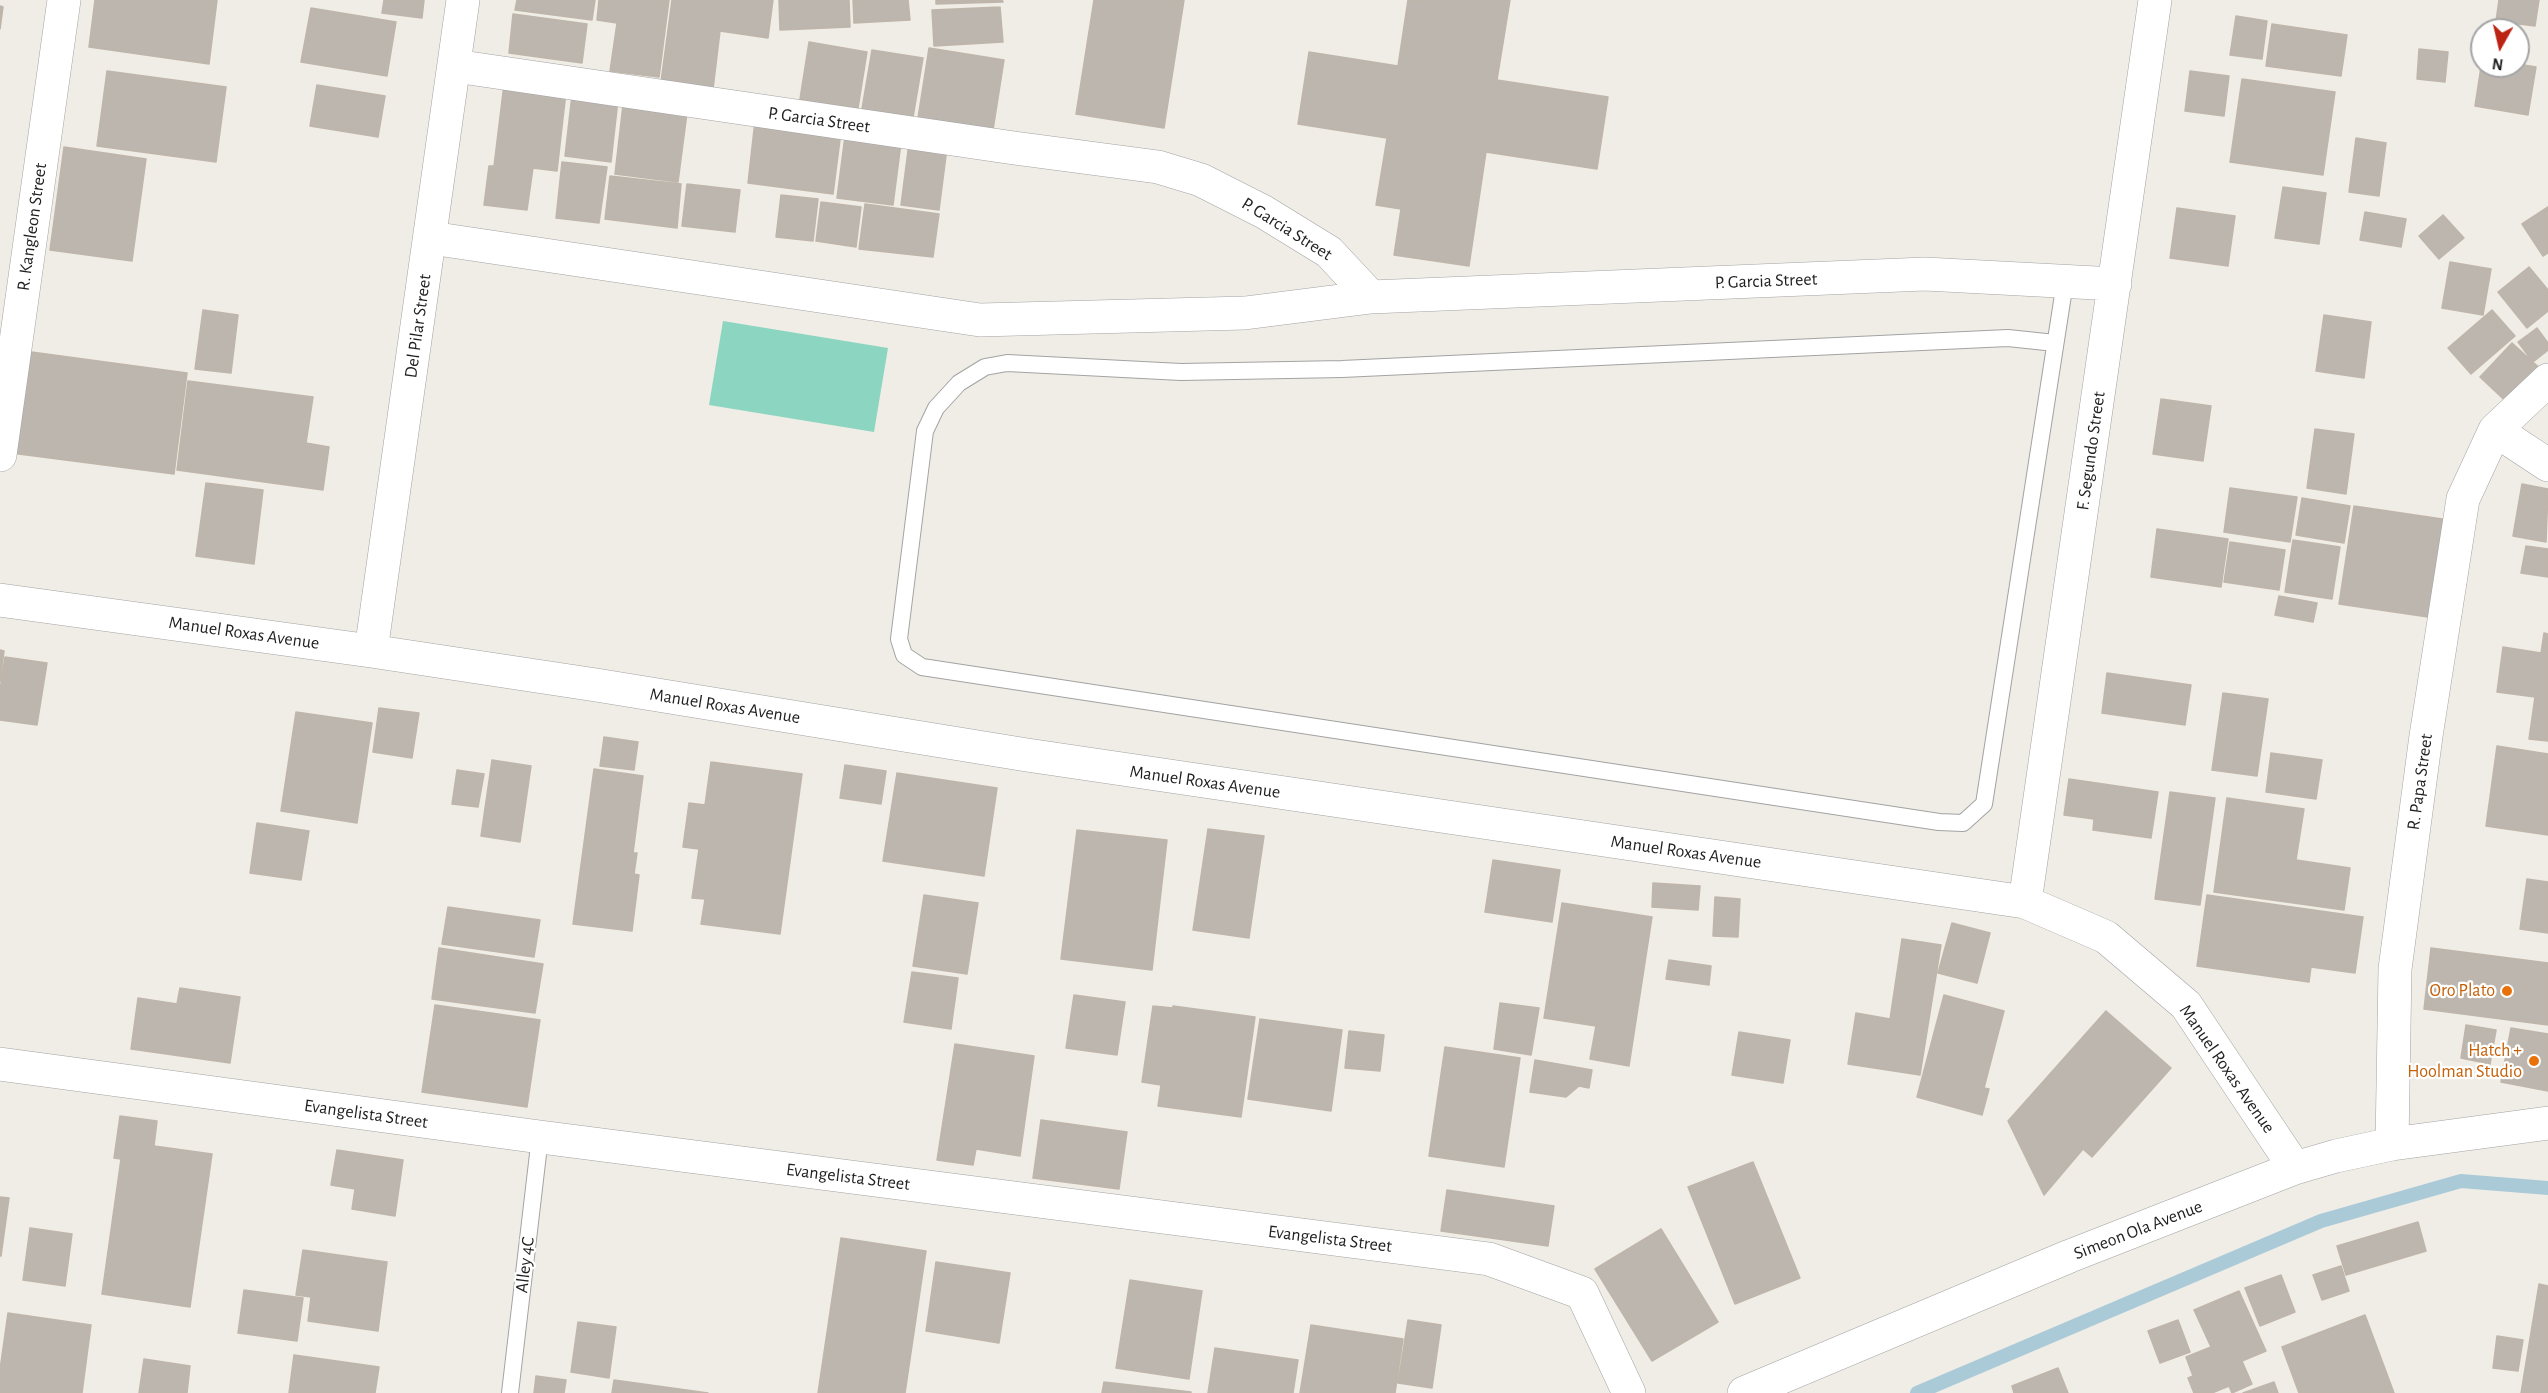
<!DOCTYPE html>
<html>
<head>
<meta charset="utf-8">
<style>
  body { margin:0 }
  #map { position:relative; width:2548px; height:1393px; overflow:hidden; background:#efede6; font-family:"Alegreya Sans",sans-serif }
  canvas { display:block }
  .north { position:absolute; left:2470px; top:18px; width:60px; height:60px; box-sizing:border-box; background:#fff; border:2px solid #a5a5a5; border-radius:50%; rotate:188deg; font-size:16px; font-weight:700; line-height:24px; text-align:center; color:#1f1f1f }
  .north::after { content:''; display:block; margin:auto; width:21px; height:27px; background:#bb2313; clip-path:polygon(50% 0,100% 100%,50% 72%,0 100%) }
</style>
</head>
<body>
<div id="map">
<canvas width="2548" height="1393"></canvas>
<div class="north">N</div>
</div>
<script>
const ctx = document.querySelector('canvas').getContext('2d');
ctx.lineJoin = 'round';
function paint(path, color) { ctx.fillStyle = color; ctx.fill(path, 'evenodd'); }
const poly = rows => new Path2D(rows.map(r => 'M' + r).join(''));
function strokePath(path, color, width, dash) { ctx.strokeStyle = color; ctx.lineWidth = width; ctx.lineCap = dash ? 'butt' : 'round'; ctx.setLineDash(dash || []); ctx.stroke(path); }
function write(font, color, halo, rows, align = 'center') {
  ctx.font = font + ' "Alegreya Sans",sans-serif'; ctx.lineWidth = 4.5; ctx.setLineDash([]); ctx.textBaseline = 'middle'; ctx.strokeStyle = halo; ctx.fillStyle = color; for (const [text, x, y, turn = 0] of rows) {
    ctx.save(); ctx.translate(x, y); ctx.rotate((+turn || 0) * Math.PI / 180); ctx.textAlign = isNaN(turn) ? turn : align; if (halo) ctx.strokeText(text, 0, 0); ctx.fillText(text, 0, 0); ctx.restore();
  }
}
const pitch = poly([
  [723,321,888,348,874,432,709,405]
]);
const stream = poly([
  [1917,1393,2321,1221,2461,1181,2548,1188]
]);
const building = poly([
  [95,0,217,0,209,64,89,47,95,0],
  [384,0,424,0,422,18,382,13,384,0],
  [517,0,595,0,592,20,515,10,517,0],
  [599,0,669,0,659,77,610,71,617,23,597,20,599,0],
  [672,0,773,0,768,38,720,31,713,89,661,82,672,0],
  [779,0,849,0,850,27,780,30,779,0],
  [853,0,908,0,910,20,854,23,853,0],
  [936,0,1002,0,1003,2,936,4,936,0],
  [1094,0,1184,0,1164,128,1076,114,1094,0],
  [1408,0,1510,0,1497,80,1608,97,1597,169,1486,152,1469,266,1394,255,1401,209,1376,205,1387,138,1298,124,1309,52,1398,66,1408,0],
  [2499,0,2539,0,2535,26,2496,21,2499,0],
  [0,6,3,7,0,29,0,6],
  [1000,7,1003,42,934,46,932,10,1000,7],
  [311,8,396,22,387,76,301,62,311,8],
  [513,14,587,24,582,63,509,53,513,14],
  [2236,16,2267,21,2262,59,2230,55,2236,16],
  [2272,24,2347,35,2341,76,2266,66,2272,24],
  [809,42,867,52,858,108,800,99,809,42],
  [929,48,1004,60,993,130,918,118,929,48],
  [2419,49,2448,52,2445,82,2417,79,2419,49],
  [872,50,923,58,913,117,862,109,872,50],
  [2482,60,2482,66,2518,64,2536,67,2528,115,2475,106,2482,60],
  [107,71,226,87,216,162,97,146,107,71],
  [2190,71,2229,76,2224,116,2185,111,2190,71],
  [2242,79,2335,92,2323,175,2230,162,2242,79],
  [504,84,566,92,557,171,533,168,527,210,484,205,489,166,494,166,504,84],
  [317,85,385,96,378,137,310,126,317,85],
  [572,95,618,100,611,162,565,156,572,95],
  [623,105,687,113,678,182,615,174,623,105],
  [755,121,841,132,833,194,748,183,755,121],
  [845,136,901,143,893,205,837,198,845,136],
  [2356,138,2386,143,2379,196,2349,192,2356,138],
  [909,143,947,148,939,210,901,205,909,143],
  [64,147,146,159,132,261,50,250,64,147],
  [562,162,607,167,599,223,556,218,562,162],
  [610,176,681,184,677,228,605,219,610,176],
  [687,184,740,190,735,232,682,226,687,184],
  [2283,187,2326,193,2319,244,2275,238,2283,187],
  [781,195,818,199,813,241,776,237,781,195],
  [821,202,861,207,856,247,816,241,821,202],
  [865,204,939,214,933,257,859,249,865,204],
  [2548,207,2548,253,2543,256,2522,224,2548,207],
  [2177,208,2235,216,2228,266,2170,258,2177,208],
  [2365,212,2406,219,2401,247,2360,240,2365,212],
  [2443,215,2464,238,2439,259,2419,236,2443,215],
  [2450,262,2491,269,2483,315,2442,308,2450,262],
  [2529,267,2548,290,2548,311,2527,328,2498,292,2529,267],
  [203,310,238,315,231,373,195,369,203,310],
  [2492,310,2515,336,2471,374,2448,348,2492,310],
  [2324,315,2371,322,2364,378,2316,371,2324,315],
  [2537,328,2548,343,2548,350,2533,362,2518,342,2537,328],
  [2512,343,2545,373,2513,408,2480,377,2512,343],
  [24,351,187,373,174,474,11,453,24,351],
  [188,381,313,397,306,443,329,447,323,490,177,470,188,381],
  [2161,399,2211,406,2203,461,2153,454,2161,399],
  [2315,429,2354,434,2346,494,2307,488,2315,429],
  [206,483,263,490,254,564,196,556,206,483],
  [2522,484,2548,489,2546,542,2513,536,2522,484],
  [2230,488,2297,497,2290,542,2224,532,2230,488],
  [2302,498,2350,506,2344,543,2296,535,2302,498],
  [2354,506,2449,520,2435,618,2339,604,2354,506],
  [2157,529,2228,539,2221,587,2151,577,2157,529],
  [2293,540,2340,547,2332,599,2285,592,2293,540],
  [2230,542,2285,550,2279,590,2224,582,2230,542],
  [2526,546,2548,549,2548,577,2521,573,2526,546],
  [2279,596,2317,603,2313,622,2275,615,2279,596],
  [2544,633,2548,634,2548,741,2529,739,2535,697,2497,692,2503,647,2541,653,2544,633],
  [0,650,4,651,0,681,0,650],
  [5,657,47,663,37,725,0,720,0,690,5,657],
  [2107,673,2191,685,2185,725,2102,713,2107,673],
  [2223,693,2268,699,2257,776,2212,770,2223,693],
  [379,708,419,713,412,758,373,752,379,708],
  [296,712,372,723,357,823,281,811,296,712],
  [604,737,638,742,634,770,600,766,604,737],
  [2497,746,2548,754,2548,835,2486,826,2497,746],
  [2271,753,2322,760,2316,799,2266,792,2271,753],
  [492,760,531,766,520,842,481,836,492,760],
  [711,762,802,774,780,934,701,924,705,899,692,898,699,849,683,847,689,803,705,805,711,762],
  [845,765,886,771,881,804,840,798,845,765],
  [594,769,643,776,633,853,637,853,634,874,639,875,632,931,573,924,594,769],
  [457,770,484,774,478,807,452,804,457,770],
  [897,773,997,788,984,876,883,861,897,773],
  [2069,779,2158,792,2151,838,2093,830,2094,819,2064,815,2069,779],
  [2170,792,2215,798,2200,905,2155,899,2170,792],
  [2227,798,2304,809,2296,860,2350,868,2344,910,2214,892,2227,798],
  [257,823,309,831,301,880,250,873,257,823],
  [1208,829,1264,836,1249,938,1193,930,1208,829],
  [1077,830,1167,840,1152,970,1061,959,1077,830],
  [1493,860,1560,870,1552,922,1485,912,1493,860],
  [2527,879,2548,882,2548,933,2520,929,2527,879],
  [1653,883,1700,886,1698,910,1652,907,1653,883],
  [924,895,978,903,967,974,913,966,924,895],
  [2207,895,2363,917,2355,973,2311,967,2309,982,2197,966,2207,895],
  [1715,897,1740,899,1738,937,1713,936,1715,897],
  [1562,903,1652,917,1629,1066,1590,1059,1596,1026,1544,1018,1562,903],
  [448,907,540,920,534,957,442,944,448,907],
  [1952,923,1990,933,1977,983,1938,973,1952,923],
  [1902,939,1941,945,1920,1075,1848,1064,1856,1013,1890,1019,1902,939],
  [439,948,543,964,535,1013,432,999,439,948],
  [2431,948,2548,963,2548,1025,2424,1009,2431,948],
  [1669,960,1711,966,1709,985,1666,979,1669,960],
  [912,972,958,978,951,1029,904,1022,912,972],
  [180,988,240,997,230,1063,131,1049,138,998,177,1004,180,988],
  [1074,995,1125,1002,1117,1055,1066,1048,1074,995],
  [1944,995,2004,1011,1984,1088,1989,1089,1982,1115,1917,1097,1944,995],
  [1500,1003,1539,1008,1531,1055,1494,1049,1500,1003],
  [435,1005,540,1020,527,1107,422,1092,435,1005],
  [1153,1006,1173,1008,1173,1006,1255,1017,1241,1117,1158,1106,1161,1085,1142,1082,1153,1006],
  [2106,1011,2171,1068,2092,1157,2083,1149,2044,1195,2008,1121,2106,1011],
  [1260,1019,1342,1030,1331,1111,1248,1099,1260,1019],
  [2466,1025,2496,1030,2490,1064,2461,1058,2466,1025],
  [2511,1028,2548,1034,2548,1091,2501,1082,2511,1028],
  [1349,1031,1384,1035,1380,1071,1345,1068,1349,1031],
  [1739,1032,1790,1040,1783,1083,1732,1075,1739,1032],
  [955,1044,1034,1056,1020,1156,976,1149,973,1165,937,1160,955,1044],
  [1445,1047,1520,1058,1504,1167,1429,1156,1445,1047],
  [1535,1060,1592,1070,1589,1088,1579,1086,1566,1097,1530,1092,1535,1060],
  [120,1116,157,1121,154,1146,212,1154,190,1307,102,1294,121,1159,114,1158,120,1116],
  [1041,1120,1127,1132,1119,1189,1033,1178,1041,1120],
  [337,1150,403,1160,395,1216,352,1209,355,1189,331,1185,337,1150],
  [1753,1162,1800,1278,1735,1304,1688,1187,1753,1162],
  [1447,1190,1554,1206,1548,1246,1441,1231,1447,1190],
  [0,1197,9,1198,1,1256,0,1256,0,1197],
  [2418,1222,2426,1251,2346,1275,2337,1246,2418,1222],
  [30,1228,72,1234,65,1286,23,1280,30,1228],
  [1661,1229,1718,1322,1652,1361,1595,1269,1661,1229],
  [841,1238,926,1251,905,1393,818,1393,841,1238],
  [303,1250,387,1262,378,1331,308,1321,311,1297,296,1295,303,1250],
  [936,1262,1010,1273,999,1343,926,1331,936,1262],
  [2341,1266,2349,1291,2322,1300,2313,1275,2341,1266],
  [2281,1275,2295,1312,2260,1326,2245,1288,2281,1275],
  [1130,1280,1202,1291,1189,1379,1116,1368,1130,1280],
  [2539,1284,2548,1286,2548,1393,2521,1393,2539,1284],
  [244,1290,303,1298,297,1341,238,1333,244,1290],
  [2239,1291,2266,1351,2242,1361,2252,1384,2232,1393,2229,1386,2212,1393,2194,1393,2188,1378,2193,1376,2186,1357,2211,1347,2194,1310,2239,1291],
  [8,1313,91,1325,82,1393,0,1393,0,1370,8,1313],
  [2365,1315,2394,1393,2299,1393,2282,1347,2365,1315],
  [1408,1320,1441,1325,1432,1388,1398,1383,1408,1320],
  [2178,1320,2190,1352,2160,1363,2148,1331,2178,1320],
  [578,1322,616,1327,609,1378,571,1372,578,1322],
  [1311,1325,1403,1339,1395,1393,1300,1393,1311,1325],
  [2497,1336,2523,1340,2518,1371,2493,1368,2497,1336],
  [1215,1348,1298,1360,1293,1393,1208,1393,1215,1348],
  [294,1355,379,1367,375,1393,289,1393,294,1355],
  [144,1359,190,1366,187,1393,139,1393,144,1359],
  [2058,1368,2068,1393,2014,1393,2012,1386,2058,1368],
  [536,1376,566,1380,564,1393,534,1393,536,1376],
  [614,1380,708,1393,612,1393,614,1380],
  [1104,1382,1191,1392,1191,1393,1102,1393,1104,1382],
  [2274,1382,2278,1393,2243,1393,2274,1382]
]);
const service = poly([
  [2055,343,2008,338,1342,369,1181,372,1007,363,985,367,959,383,936,408,925,431,899,639,904,655,922,667,1939,822,1963,823,1984,804,2065,282],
  [510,1393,540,1137]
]);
const minor = poly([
  [455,66,1014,148,1158,167,1201,180,1264,212,1329,252,1371,297],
  [431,238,980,320,1245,313,1371,297,1925,274,2115,284],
  [2495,430,2548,465],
  [0,455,64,0],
  [0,600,371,651,596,685,1027,755,2025,902,2106,937,2186,1005,2295,1168],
  [371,651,463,0],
  [2025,902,2155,0],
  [0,1064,540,1137,1489,1259,1582,1293,1629,1393],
  [2392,1144,2395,969,2426,736,2463,499,2495,430,2548,380],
  [1744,1393,2070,1256,2295,1168,2336,1156,2392,1144,2548,1123]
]);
const markers = [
  [2507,991,6,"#e8710a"],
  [2534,1061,6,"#e8710a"]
];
const streetNames = [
  ["P. Garcia Street",819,120,8],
  ["R. Kangleon Street",32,227,-82],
  ["P. Garcia Street",1287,229,32],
  ["P. Garcia Street",1766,281,-2],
  ["Del Pilar Street",418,326,-82],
  ["F. Segundo Street",2091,451,-82],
  ["Manuel Roxas Avenue",244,633,8],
  ["Manuel Roxas Avenue",725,706,9],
  ["Manuel Roxas Avenue",1205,782,8],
  ["R. Papa Street",2420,782,-82],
  ["Manuel Roxas Avenue",1686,852,8],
  ["Manuel Roxas Avenue",2227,1069,55],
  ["Evangelista Street",366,1114,8],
  ["Evangelista Street",848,1177,7],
  ["Simeon Ola Avenue",2138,1230,-21],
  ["Evangelista Street",1330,1239,7],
  ["Alley 4C",525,1265,-83]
];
const foodNames = [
  ["Oro Plato",2495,991],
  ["Hatch +",2522,1051],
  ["Hoolman Studio",2522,1072]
];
paint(pitch, '#8cd6c1');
strokePath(stream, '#abcad8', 14);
paint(building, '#bcb6af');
strokePath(building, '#bfb5aa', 1.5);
strokePath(service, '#a3a3a3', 18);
strokePath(minor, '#a3a3a3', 34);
strokePath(service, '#fff', 16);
strokePath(minor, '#fff', 33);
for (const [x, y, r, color] of markers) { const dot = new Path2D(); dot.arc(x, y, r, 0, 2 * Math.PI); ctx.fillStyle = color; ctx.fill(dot); strokePath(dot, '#fff', 2); }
write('18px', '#1f1f1f', '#fff', streetNames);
write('18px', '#c56008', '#fff', foodNames, 'right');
</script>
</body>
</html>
